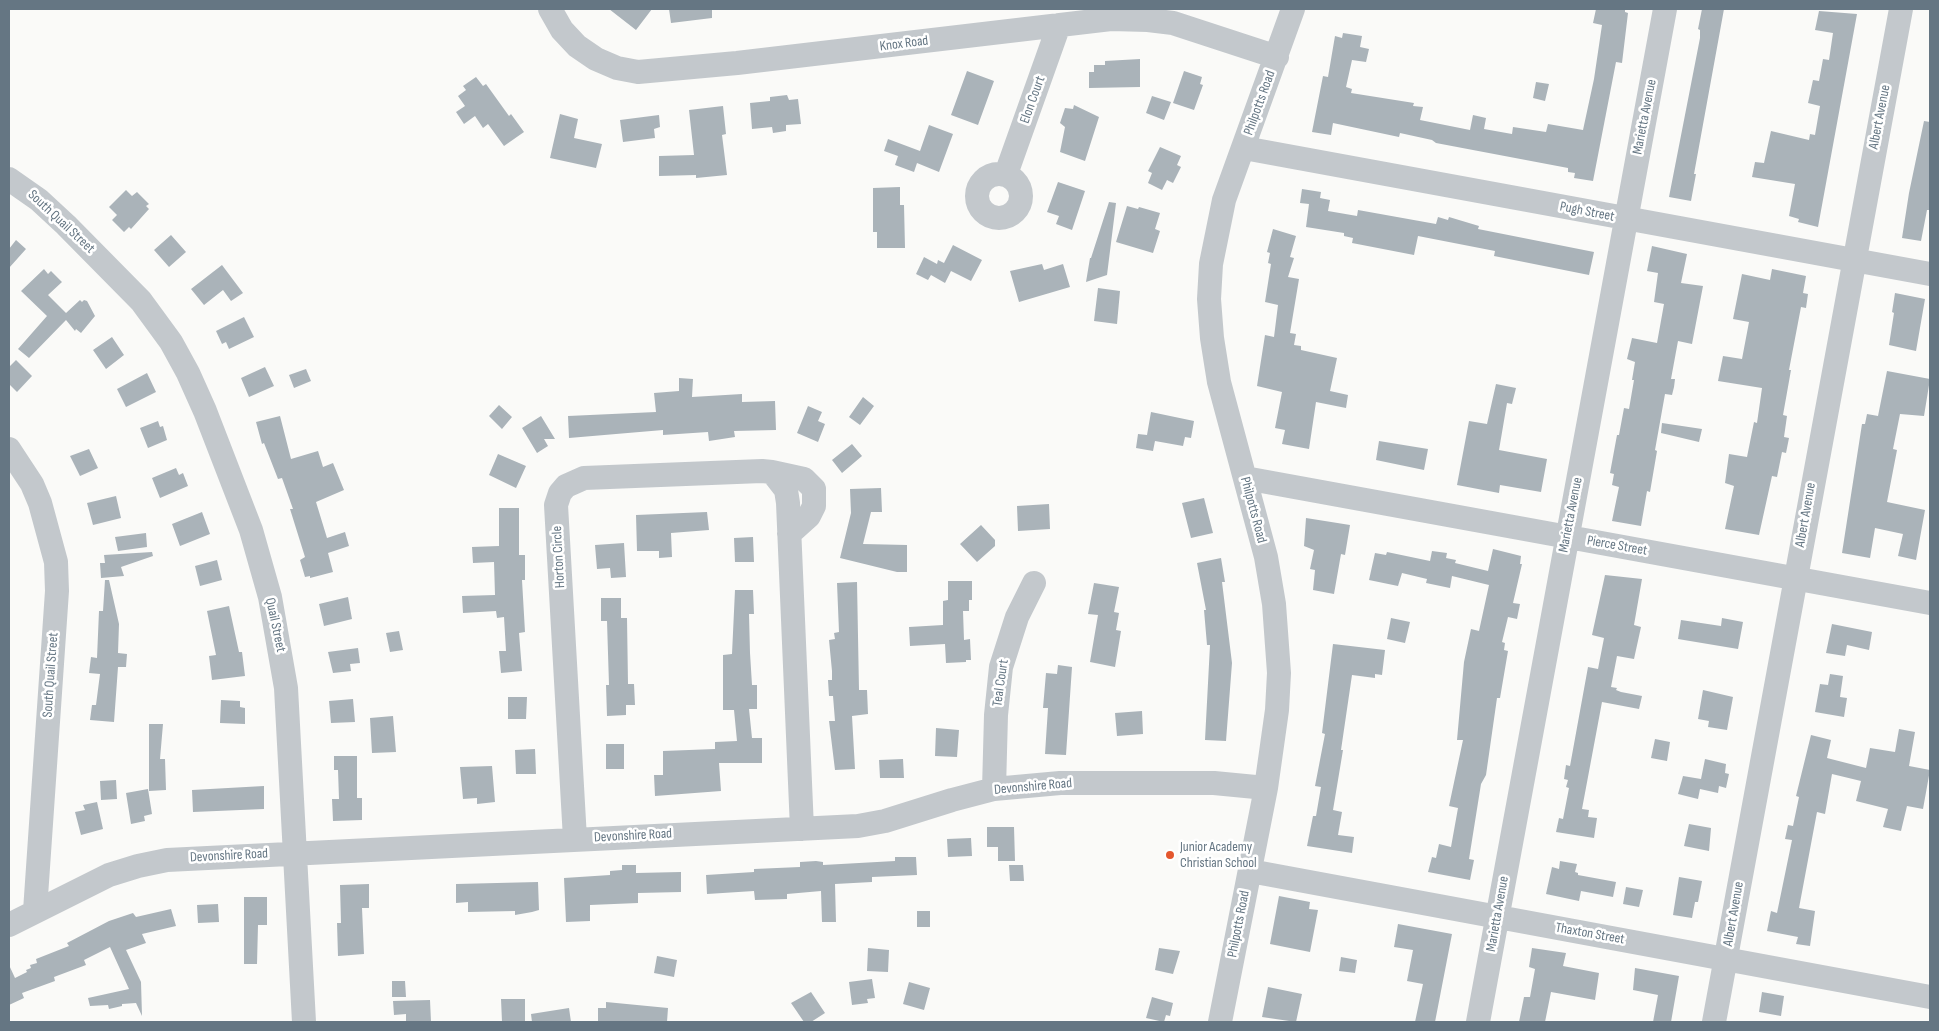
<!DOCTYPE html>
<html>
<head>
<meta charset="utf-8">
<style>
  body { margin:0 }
  #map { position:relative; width:1939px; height:1031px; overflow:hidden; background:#fafaf8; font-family:"Sofia Sans Condensed",sans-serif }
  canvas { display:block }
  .frame { position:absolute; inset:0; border:10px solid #657683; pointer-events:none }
</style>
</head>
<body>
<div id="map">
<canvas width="1939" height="1031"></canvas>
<div class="frame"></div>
</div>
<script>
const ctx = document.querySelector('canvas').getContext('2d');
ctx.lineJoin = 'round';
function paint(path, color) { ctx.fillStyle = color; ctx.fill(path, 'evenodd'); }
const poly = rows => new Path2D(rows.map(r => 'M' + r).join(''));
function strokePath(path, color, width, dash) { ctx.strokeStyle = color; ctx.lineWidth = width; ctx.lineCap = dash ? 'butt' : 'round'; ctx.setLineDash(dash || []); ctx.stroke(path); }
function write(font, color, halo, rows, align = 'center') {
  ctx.font = font + ' "Sofia Sans Condensed",sans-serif'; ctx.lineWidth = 5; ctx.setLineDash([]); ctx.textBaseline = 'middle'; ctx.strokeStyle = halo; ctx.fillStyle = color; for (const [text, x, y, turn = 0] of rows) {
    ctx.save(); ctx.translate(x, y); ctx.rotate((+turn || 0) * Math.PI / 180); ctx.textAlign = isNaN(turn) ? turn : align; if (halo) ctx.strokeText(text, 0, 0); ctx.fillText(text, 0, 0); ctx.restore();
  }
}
const building = poly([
  [609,9,652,9,636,30],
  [669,9,712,9,712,18,671,23],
  [1596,9,1625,9,1625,12,1628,13,1622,63,1616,62,1593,181,1574,178,1575,173,1568,172,1568,168,1436,143,1432,140,1400,133,1399,137,1333,123,1331,135,1312,132,1323,76,1328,77,1335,36,1342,38,1343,33,1362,36,1360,47,1369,49,1366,62,1352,60,1346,87,1352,89,1351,93,1414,103,1413,106,1423,107,1420,120,1470,130,1473,115,1486,118,1484,129,1512,134,1513,127,1546,132,1548,124,1583,130,1594,79,1602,25,1593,23],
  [1702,9,1724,9,1694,174,1696,174,1691,201,1669,197,1700,38,1700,30,1698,29],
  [1819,11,1857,14,1818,227,1798,222,1799,219,1789,216,1795,184,1752,177,1755,162,1764,163,1771,131,1809,140,1810,134,1815,135,1820,106,1808,103,1813,80,1819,81,1823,59,1829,60,1833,33,1815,30],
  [1140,59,1140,87,1089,88,1089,72,1094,72,1094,65,1105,65,1105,61],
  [967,71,994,81,978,125,951,115],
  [1184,71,1202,77,1200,84,1203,85,1194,110,1173,103],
  [476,77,483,86,486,84,509,116,511,114,524,132,504,146,488,124,483,128,475,116,464,124,456,112,465,106,458,96,466,90,463,86],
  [1536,82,1549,84,1545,101,1533,98],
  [787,95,789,100,798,99,801,124,786,125,786,131,773,133,772,127,752,129,750,103,770,101,770,97],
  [1152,96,1171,102,1164,120,1146,113],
  [1074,105,1099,117,1085,161,1060,152,1065,127,1060,123,1065,108,1073,109],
  [723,106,726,134,722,135,727,175,696,178,696,175,659,176,659,156,694,155,689,110],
  [560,114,578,119,574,138,602,144,596,168,550,158],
  [659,115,660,127,654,129,655,138,623,142,620,120],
  [1924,121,1930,122,1930,210,1927,210,1921,241,1902,238,1909,193],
  [929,125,953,134,939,172,917,163,914,172,895,165,898,156,884,151,888,139,920,151],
  [1160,147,1181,156,1177,165,1181,167,1173,183,1167,180,1162,190,1148,183,1152,173,1148,171],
  [1058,182,1085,191,1072,230,1056,224,1059,216,1047,212],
  [900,187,900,205,904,205,905,248,877,248,877,232,873,232,873,188],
  [1302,189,1321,192,1320,198,1330,200,1328,211,1357,216,1358,210,1436,224,1438,217,1448,220,1449,217,1479,226,1478,229,1594,252,1589,275,1494,256,1495,251,1418,236,1414,255,1352,243,1353,238,1344,236,1344,233,1306,227,1309,204,1300,203],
  [126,190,132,196,137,192,149,204,146,206,149,209,131,229,129,227,124,232,112,220,117,215,109,207],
  [1109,202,1116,203,1107,275,1086,282,1090,258,1091,258],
  [1127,206,1138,209,1139,207,1160,213,1155,229,1160,231,1153,253,1116,242],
  [1273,229,1296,236,1290,257,1294,258,1288,277,1299,279,1290,333,1296,334,1294,345,1301,346,1301,350,1337,358,1330,391,1348,395,1346,408,1316,402,1309,449,1282,444,1285,430,1275,428,1282,392,1257,386,1265,335,1274,337,1278,305,1265,302,1271,264,1268,263,1270,253,1267,252],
  [171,235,186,252,169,267,154,250],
  [16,240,26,249,9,268,9,249],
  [953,245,982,260,971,281,951,271,945,283,931,275,928,280,916,274,924,257,937,264,938,260,944,263],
  [1652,246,1687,254,1681,283,1703,286,1692,344,1678,341,1671,379,1675,379,1674,387,1672,395,1665,394,1655,450,1657,451,1650,492,1647,491,1641,526,1612,521,1619,487,1612,485,1614,474,1610,473,1617,435,1619,435,1624,408,1629,409,1634,380,1632,380,1635,362,1627,359,1632,338,1657,343,1664,304,1654,302,1658,273,1647,271],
  [1042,264,1044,270,1063,264,1070,287,1019,302,1010,271],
  [222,265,243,293,231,301,223,290,204,305,191,289],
  [44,269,48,274,51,271,62,282,48,295,66,313,80,300,82,302,84,300,87,301,95,316,81,333,76,329,75,331,66,320,29,358,18,349,47,316,21,291],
  [1772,269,1806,276,1803,293,1808,294,1806,308,1801,307,1789,370,1791,370,1783,415,1787,416,1784,437,1789,438,1786,453,1782,452,1777,477,1772,476,1759,535,1725,529,1734,486,1725,483,1729,454,1747,457,1754,422,1757,423,1762,388,1718,381,1723,356,1742,359,1749,322,1733,319,1742,274,1770,280],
  [1098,288,1120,291,1117,324,1094,321],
  [1895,293,1925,299,1916,351,1889,345,1894,313,1892,312],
  [244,317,254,337,229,349,226,342,222,344,216,331],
  [112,337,124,355,106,369,93,350],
  [16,360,32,376,17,392,9,384,9,367],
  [265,367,274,386,249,397,241,378],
  [306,369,311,381,294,388,289,375],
  [1887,371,1930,379,1924,416,1900,414,1893,449,1897,450,1887,502,1925,510,1916,560,1898,556,1903,534,1875,528,1870,558,1842,553,1862,424,1865,424,1867,414,1878,416],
  [147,373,156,392,126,407,117,389],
  [679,378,693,379,692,397,742,394,742,402,775,401,776,430,734,431,735,437,709,441,708,432,663,435,663,430,569,438,568,416,656,412,654,393,679,391],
  [1496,384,1516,388,1512,404,1507,403,1499,450,1547,459,1541,492,1500,485,1499,493,1457,485,1469,421,1487,424],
  [863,397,874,406,860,425,849,417],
  [499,405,512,417,502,429,489,416],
  [808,406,822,412,818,421,825,424,818,442,797,433],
  [1151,412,1194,421,1191,438,1185,437,1183,446,1155,441,1153,451,1136,448,1138,434,1147,435],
  [280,416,291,459,318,451,323,467,333,463,344,490,316,502,327,538,345,532,349,546,328,553,333,572,310,578,310,576,305,577,300,560,305,557,290,509,293,509,282,478,278,479,264,443,262,444,256,422],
  [541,416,555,439,544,439,548,446,537,453,522,428],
  [158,421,160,427,163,426,167,440,148,448,140,428],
  [1662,423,1702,429,1699,442,1661,433],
  [1379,441,1428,449,1424,470,1376,460],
  [852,444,862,456,842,473,832,460],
  [89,449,98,468,80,476,70,456],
  [498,454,526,466,516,488,489,475],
  [176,468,179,475,183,473,188,486,160,498,152,478],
  [881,488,882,512,871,512,863,544,907,545,907,572,897,572,840,558,851,513,850,489],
  [116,496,121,518,93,525,87,503],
  [1204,498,1213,533,1191,538,1182,503],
  [1049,504,1050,529,1018,531,1017,506],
  [499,508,519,508,519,555,525,555,525,580,522,580,525,632,519,633,522,671,501,673,499,651,506,651,504,617,497,618,496,611,463,613,462,596,495,595,494,562,473,563,472,547,499,546],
  [202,512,210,534,180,546,172,524],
  [707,512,709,530,671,533,672,557,659,558,659,551,637,551,636,515],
  [1306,518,1350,525,1345,555,1341,554,1334,594,1313,590,1315,570,1310,569,1314,550,1304,546],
  [981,525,995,540,995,546,977,562,960,544],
  [146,533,147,547,118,551,115,537],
  [753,537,754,562,735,562,734,538],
  [624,543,626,577,611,578,610,568,597,569,595,545],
  [1493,549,1521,556,1520,564,1522,564,1513,603,1520,604,1517,619,1508,617,1502,642,1505,643,1504,650,1508,651,1500,698,1497,698,1486,775,1481,784,1469,859,1474,860,1470,880,1428,872,1432,857,1436,858,1439,844,1451,847,1458,808,1449,806,1463,740,1457,740,1464,662,1471,629,1479,631,1489,585,1452,576,1450,588,1426,583,1427,579,1402,573,1398,586,1369,580,1375,553,1386,555,1387,552,1430,561,1432,551,1447,553,1446,558,1456,560,1455,563,1488,571],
  [152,552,153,556,121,567,124,576,101,578,100,563,105,563,104,555],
  [1221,558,1225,582,1222,582,1232,663,1226,741,1205,740,1210,645,1207,645,1204,610,1206,610,1197,563],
  [217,560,222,580,200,586,195,566],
  [1605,575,1642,579,1634,625,1641,627,1634,659,1617,656,1611,687,1617,688,1616,690,1621,692,1642,696,1639,709,1602,702,1582,809,1589,810,1588,817,1597,818,1594,838,1556,832,1559,818,1563,819,1569,788,1566,787,1568,780,1564,779,1566,765,1570,766,1588,667,1598,669,1604,638,1592,635],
  [105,580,109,580,119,624,118,653,127,654,126,667,118,667,114,722,90,720,92,705,96,705,100,674,89,673,91,657,97,658,99,611,103,611],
  [948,581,972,581,972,600,969,600,969,611,963,611,964,640,970,639,971,660,966,660,966,662,946,663,945,644,910,646,909,627,943,625,943,601,948,600],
  [857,582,859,690,867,690,868,714,852,716,855,769,835,770,829,721,835,721,833,696,829,696,828,680,832,680,832,671,829,640,835,639,834,633,839,632,837,583],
  [1094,583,1119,587,1114,612,1119,613,1116,630,1121,631,1115,667,1090,662,1098,615,1088,614],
  [735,590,753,590,754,614,749,614,750,653,752,685,757,685,757,709,749,709,752,738,762,738,762,763,719,763,721,791,655,796,654,775,663,775,663,751,715,749,715,742,737,741,734,710,723,710,723,655,732,654],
  [348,597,352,619,324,626,319,604],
  [601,598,621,598,621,618,627,618,628,684,634,684,635,705,626,705,626,715,607,716,606,685,609,685,607,621,601,621],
  [229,606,239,652,242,652,245,676,212,680,209,656,216,655,207,611],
  [1391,618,1410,622,1405,643,1387,639],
  [1722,618,1743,622,1738,649,1678,639,1681,620,1721,626],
  [1832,624,1872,632,1869,650,1847,645,1845,656,1826,653],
  [399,631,403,650,390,652,386,633],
  [1333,644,1385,650,1382,675,1375,674,1375,678,1352,675,1341,750,1343,750,1333,810,1342,812,1338,835,1354,837,1352,853,1307,846,1313,816,1316,816,1321,787,1315,786,1325,734,1322,733],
  [358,648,360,663,350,664,351,671,333,673,328,652],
  [1058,665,1072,667,1066,755,1045,754,1048,708,1043,708,1046,673,1057,674],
  [1830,674,1843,676,1840,697,1847,698,1844,717,1815,712,1820,684,1828,685],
  [1703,690,1733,697,1727,730,1708,727,1709,721,1698,719],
  [508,697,527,697,526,719,508,719],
  [353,699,355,722,331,723,329,701],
  [221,700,240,701,240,707,245,708,245,724,220,723],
  [1142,711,1143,734,1117,736,1115,713],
  [393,716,396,752,372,753,370,718],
  [149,724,163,724,160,759,165,759,166,790,149,791],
  [936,728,959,730,957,757,935,756],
  [1899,729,1915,732,1909,766,1930,770,1923,809,1907,806,1901,831,1883,827,1888,809,1856,801,1861,781,1832,774,1825,814,1817,812,1799,908,1815,911,1810,946,1796,944,1798,937,1767,931,1771,911,1777,913,1792,840,1785,839,1788,825,1793,826,1799,797,1796,796,1811,735,1831,740,1827,758,1866,768,1870,748,1895,752],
  [1655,739,1670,742,1667,761,1651,758],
  [606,744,624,744,624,769,606,769],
  [535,749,536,774,516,774,515,750],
  [334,756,357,756,357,798,362,798,362,820,333,821,332,799,339,799,338,770,334,770],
  [903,759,904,778,880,778,879,760],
  [1705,759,1726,764,1725,773,1729,774,1726,788,1719,786,1718,793,1700,789,1698,799,1678,794,1683,776,1701,779],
  [492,766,495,802,477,804,477,798,463,799,460,767],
  [116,780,117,799,101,800,100,781],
  [264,786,264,809,193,812,192,790],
  [148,789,152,814,144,816,145,821,131,824,126,793],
  [97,802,103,829,81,835,75,812,85,810,83,805],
  [1689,824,1711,828,1709,851,1684,846],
  [987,827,1014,827,1015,861,998,861,998,847,987,847],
  [971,838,972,856,948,857,947,839],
  [895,857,916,857,917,875,872,877,872,882,835,884,836,922,822,922,821,891,787,894,787,899,755,900,754,891,707,894,706,875,754,872,754,869,800,867,800,862,816,861,823,862,823,865,895,861],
  [1560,861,1577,864,1575,872,1578,873,1578,875,1616,882,1613,897,1581,891,1579,901,1546,894,1552,867,1559,869],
  [622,865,636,865,636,873,681,872,681,892,638,893,638,903,590,905,590,921,566,922,564,878,610,875,610,871,622,870],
  [1009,865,1023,865,1024,881,1010,881],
  [1679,877,1702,881,1698,902,1695,902,1692,918,1673,915],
  [538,882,539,910,532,912,515,915,515,911,468,912,468,902,456,903,456,884],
  [369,884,369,908,362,908,364,954,338,956,337,923,341,923,340,885],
  [1626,887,1643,890,1639,907,1623,904],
  [1279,896,1310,902,1309,909,1318,910,1310,952,1270,944],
  [244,897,267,897,267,925,258,925,257,964,244,964],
  [218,904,219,922,198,923,197,905],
  [171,909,176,926,142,934,146,943,126,950,141,982,142,1016,136,1003,122,1004,122,1006,109,1009,108,1005,90,1006,88,998,129,989,110,947,84,960,86,965,54,977,55,981,22,993,24,998,9,1005,9,965,15,978,27,972,26,970,31,968,30,965,37,963,36,959,69,946,67,943,109,921,133,913,136,917],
  [917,911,930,911,930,927,917,927],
  [1398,924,1452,934,1435,1022,1415,1022,1423,984,1407,981,1413,950,1394,947],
  [868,948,889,950,888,972,867,971],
  [1159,948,1180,951,1173,974,1155,970],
  [1532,948,1566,953,1563,966,1599,973,1595,1000,1551,992,1545,1022,1519,1022,1524,997,1530,997,1535,969,1529,967],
  [657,956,677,960,674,977,654,973],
  [1341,957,1357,960,1355,973,1339,971],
  [1635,968,1679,976,1671,1022,1653,1022,1658,995,1633,990],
  [872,979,875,998,867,999,868,1003,852,1005,849,982],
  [392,981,405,981,406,997,392,997],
  [909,982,930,988,924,1010,903,1004],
  [1268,987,1302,994,1296,1022,1262,1017],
  [811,992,825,1013,811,1022,804,1022,791,1003],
  [1762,992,1784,996,1781,1016,1759,1012],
  [1152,997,1173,1003,1170,1016,1166,1015,1164,1022,1146,1018],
  [501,999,525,999,525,1022,502,1022],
  [430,1000,431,1022,406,1022,406,1014,394,1015,393,1001],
  [606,1002,668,1008,667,1022,598,1022,598,1008,606,1008],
  [569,1008,571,1022,532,1022,531,1014]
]);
const minor = poly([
  [550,9,562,30,577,46,596,59,617,68,638,72,737,63,1111,19,1148,20,1173,23,1277,57],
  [1244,148,1930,274],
  '977 196a22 22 0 1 1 44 0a22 22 0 1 1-44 0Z',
  [1006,174,1059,25],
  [9,179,39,200,66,225,141,301,171,342,188,373,205,411,251,530,270,597,286,688,304,1022],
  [9,449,32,484,40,503,56,562,57,591,35,911],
  [772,472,804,479,814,489,814,506,809,516,789,534],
  [1245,478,1930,603],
  [994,789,996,715,1001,667,1017,617,1034,583],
  [575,839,556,505,560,493,566,486,584,478,762,471,772,472,786,490,788,503,802,829],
  [1250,871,1930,997],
  [9,925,109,875,138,866,167,860,858,826,885,821,952,800,994,789,1060,783,1214,783,1266,788],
  [1220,1022,1266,788,1277,710,1279,673,1274,604,1266,557,1219,382,1212,338,1209,299,1211,264,1224,200,1293,9],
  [1478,1022,1665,9],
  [1714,1022,1901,9]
]);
const markers = [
  [1170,855,5,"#e4572e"]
];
const streetNames = [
  ["Knox Road",904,44,-7],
  ["Elon Court",1033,100,-70],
  ["Philpotts Road",1260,103,-70],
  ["Marietta Avenue",1645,117,-79],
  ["Albert Avenue",1880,117,-79],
  ["Pugh Street",1587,212,11],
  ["South Quail Street",61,222,43],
  ["Philpotts Road",1253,510,75],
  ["Marietta Avenue",1571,515,-79],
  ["Albert Avenue",1806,515,-80],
  ["Pierce Street",1617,546,10],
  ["Horton Circle",559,557,-93],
  ["Quail Street",275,625,78],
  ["South Quail Street",51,675,-86],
  ["Teal Court",1001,683,-82],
  ["Devonshire Road",1033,787,-5],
  ["Devonshire Road",633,836,-3],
  ["Devonshire Road",229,856,-3],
  ["Marietta Avenue",1498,914,-80],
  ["Albert Avenue",1734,914,-80],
  ["Philpotts Road",1239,924,-79],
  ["Thaxton Street",1590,934,10]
];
const poiNames = [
  ["Junior Academy",1180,847],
  ["Christian School",1180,863]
];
paint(building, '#aab3b9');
strokePath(minor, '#c3c8cc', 24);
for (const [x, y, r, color] of markers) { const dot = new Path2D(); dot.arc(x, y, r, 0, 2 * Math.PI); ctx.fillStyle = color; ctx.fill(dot); strokePath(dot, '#fff', 2); }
write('14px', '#657683', '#fff', streetNames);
write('14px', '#657683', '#fff', poiNames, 'left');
</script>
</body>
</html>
